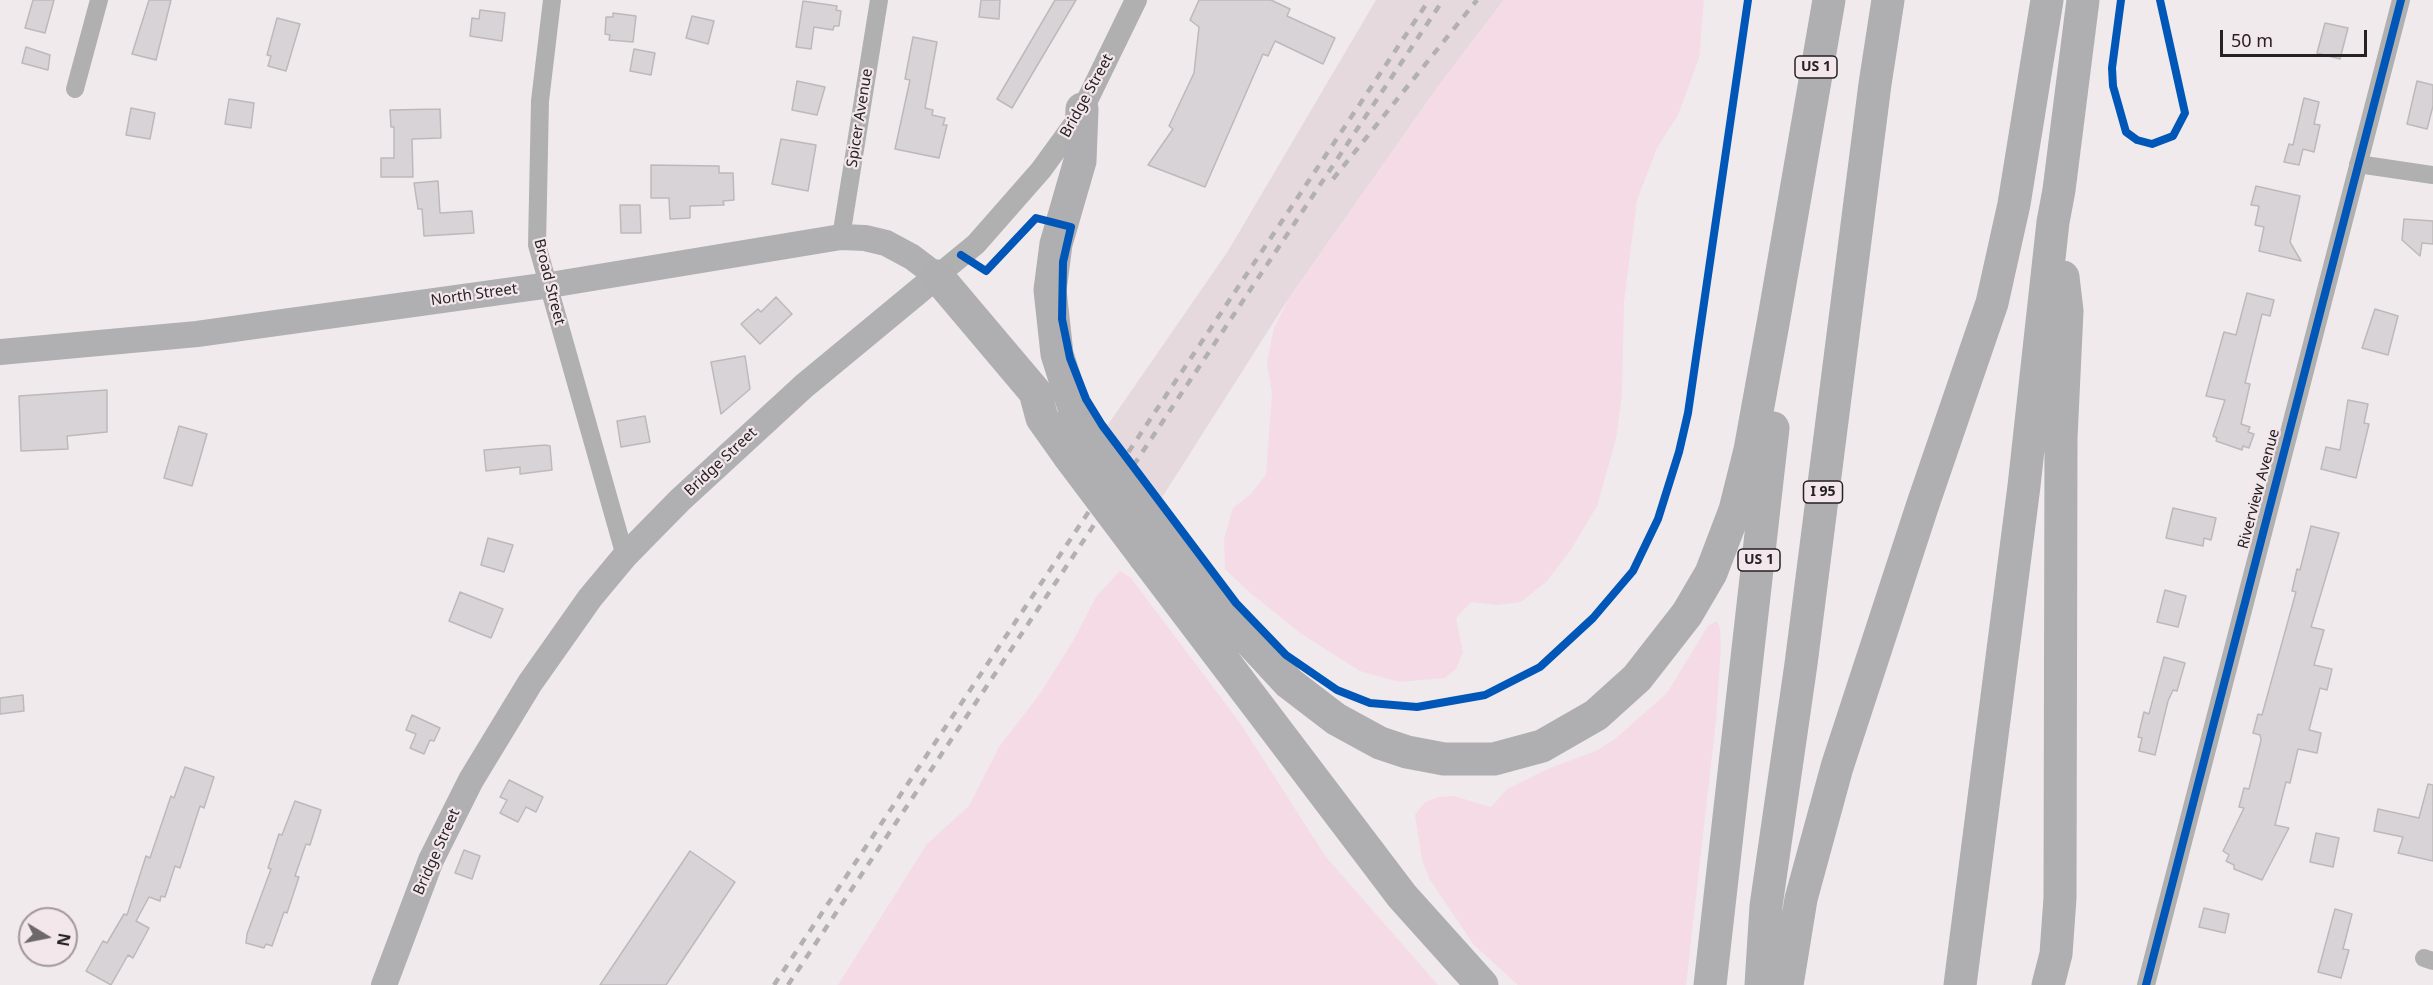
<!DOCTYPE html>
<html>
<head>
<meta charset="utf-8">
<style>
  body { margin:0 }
  #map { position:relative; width:2433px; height:985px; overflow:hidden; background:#f0eaed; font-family:"Noto Sans",sans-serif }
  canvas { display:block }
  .north { position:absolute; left:18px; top:907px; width:60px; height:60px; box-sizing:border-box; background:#f3e7ec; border:2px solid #a1989c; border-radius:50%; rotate:100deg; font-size:16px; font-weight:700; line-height:24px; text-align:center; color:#262224 }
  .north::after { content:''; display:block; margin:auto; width:21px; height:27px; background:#6d686a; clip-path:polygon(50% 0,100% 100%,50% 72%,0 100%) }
  .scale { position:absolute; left:2220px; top:30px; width:147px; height:27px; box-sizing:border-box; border:3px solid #262224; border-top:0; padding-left:8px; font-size:18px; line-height:21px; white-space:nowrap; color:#262224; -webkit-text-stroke:4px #f3e7ec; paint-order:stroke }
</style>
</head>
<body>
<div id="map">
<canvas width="2433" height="985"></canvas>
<div class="north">N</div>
<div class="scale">50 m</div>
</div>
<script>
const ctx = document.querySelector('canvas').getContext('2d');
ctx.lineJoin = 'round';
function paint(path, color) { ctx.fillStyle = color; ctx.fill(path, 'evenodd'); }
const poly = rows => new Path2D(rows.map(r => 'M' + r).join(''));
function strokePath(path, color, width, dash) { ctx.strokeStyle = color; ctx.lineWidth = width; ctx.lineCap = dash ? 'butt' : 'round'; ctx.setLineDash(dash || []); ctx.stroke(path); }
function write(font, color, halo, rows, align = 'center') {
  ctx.font = font + ' "Noto Sans",sans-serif'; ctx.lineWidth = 4.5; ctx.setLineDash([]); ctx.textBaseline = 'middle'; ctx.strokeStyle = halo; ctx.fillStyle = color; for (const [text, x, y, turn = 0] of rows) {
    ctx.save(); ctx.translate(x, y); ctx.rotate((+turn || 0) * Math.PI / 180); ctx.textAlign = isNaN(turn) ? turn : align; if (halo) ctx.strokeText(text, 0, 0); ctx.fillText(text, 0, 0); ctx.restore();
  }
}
const built = poly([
  [1376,0,1504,0,1442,81,1289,298,1161,499,1107,426,1228,251]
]);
const green = poly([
  [1504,0,1704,0,1699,58,1678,115,1657,148,1637,200,1624,302,1622,394,1616,439,1597,506,1570,551,1547,581,1521,602,1497,605,1471,602,1456,618,1463,652,1456,669,1445,678,1399,682,1360,671,1300,633,1248,591,1225,569,1224,539,1233,508,1252,493,1266,474,1272,394,1267,363,1274,328,1289,298,1442,81],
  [1120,571,1131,578,1240,723,1326,857,1438,985,838,985,927,844,969,806,999,747,1039,695,1072,643,1096,597],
  [1717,621,1720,629,1721,647,1716,720,1686,985,1518,985,1474,945,1430,880,1422,860,1415,815,1425,802,1439,797,1454,796,1491,807,1507,789,1550,768,1598,750,1616,738,1667,693,1708,626]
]);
const building = poly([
  [33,0,54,0,45,33,25,28,33,0],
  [149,0,171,0,156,60,132,54,149,0],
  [981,0,1000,0,999,19,979,17,981,0],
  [1055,0,1076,0,1012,108,997,99,1055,0],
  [1199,0,1271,0,1290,9,1287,16,1335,38,1323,64,1275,41,1268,56,1263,54,1205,187,1148,165,1173,129,1169,126,1194,73,1199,27,1190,20,1199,0],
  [803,1,837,6,836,10,841,11,839,26,834,26,833,30,814,27,811,49,796,47,803,1],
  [480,10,505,13,502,41,470,36,472,18,479,19,480,10],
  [613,13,636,16,633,42,609,40,610,35,605,34,606,17,613,17,613,13],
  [692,16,714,21,708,44,686,38,692,16],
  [277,18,300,24,286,71,268,66,271,56,267,55,277,18],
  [2325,23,2348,28,2340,59,2317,53,2325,23],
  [913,37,937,42,925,108,933,110,932,115,945,118,943,125,947,125,939,158,895,149,910,80,905,79,913,37],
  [26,47,50,55,48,70,22,63,26,47],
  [634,49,655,53,651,75,630,71,634,49],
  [797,81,825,87,817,115,792,110,797,81],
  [2417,81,2433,85,2433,106,2427,129,2407,124,2417,81],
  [2304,98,2319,102,2314,124,2320,125,2314,152,2303,149,2299,165,2284,162,2289,144,2293,145,2304,98],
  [229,99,254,103,251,128,225,124,229,99],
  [131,108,155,113,150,139,126,135,131,108],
  [440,109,441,138,412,139,413,177,381,177,381,158,394,158,394,127,391,127,390,110,440,109],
  [781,139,816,145,808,191,772,184,781,139],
  [651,165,719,166,719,173,733,173,734,200,723,201,724,205,690,206,690,218,670,219,669,198,651,198,651,165],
  [438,181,440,213,472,211,474,233,424,236,422,209,418,209,414,183,438,181],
  [2256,186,2300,196,2290,242,2301,261,2259,251,2264,227,2255,225,2259,206,2251,205,2256,186],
  [620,205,640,205,641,233,621,233,620,205],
  [2404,219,2433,221,2433,244,2422,243,2420,256,2402,240,2404,219],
  [2247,293,2274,300,2270,316,2262,314,2245,383,2250,384,2241,424,2250,427,2248,432,2254,434,2249,448,2243,446,2242,450,2216,441,2217,438,2213,436,2225,400,2206,396,2224,332,2236,335,2247,293],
  [776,297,792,314,760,344,741,324,758,309,761,312,776,297],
  [2375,309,2398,316,2388,355,2362,348,2375,309],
  [745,356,750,389,721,414,711,362,745,356],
  [107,390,107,432,67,436,68,449,21,451,19,396,107,390],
  [2348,400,2368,404,2364,423,2369,424,2356,478,2321,469,2326,447,2340,450,2348,400],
  [645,416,650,442,621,447,617,421,645,416],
  [179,426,207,434,192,486,164,478,179,426],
  [545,445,550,446,552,470,520,474,520,467,486,471,484,450,545,445],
  [2173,508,2216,518,2211,540,2204,538,2203,546,2166,538,2173,508],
  [2311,526,2339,533,2311,627,2324,630,2314,665,2332,669,2327,690,2320,688,2309,730,2321,733,2317,753,2298,749,2290,783,2286,782,2275,825,2289,828,2262,880,2234,869,2234,865,2226,861,2229,855,2223,851,2244,808,2239,807,2244,788,2249,789,2261,740,2260,735,2253,733,2258,714,2262,715,2296,592,2292,591,2297,569,2300,570,2311,526],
  [488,538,513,545,504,572,481,565,488,538],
  [2165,590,2186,596,2178,627,2157,622,2165,590],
  [460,592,503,609,491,638,449,621,460,592],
  [2164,657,2185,663,2177,691,2173,690,2168,701,2155,755,2139,751,2142,738,2138,737,2144,712,2149,714,2164,657],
  [23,695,24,711,0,714,0,698,23,695],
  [412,715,440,728,434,741,430,740,424,754,410,748,416,734,406,730,412,715],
  [185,767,214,777,204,808,200,806,180,868,175,866,165,897,161,896,160,901,149,897,136,921,149,928,133,958,128,955,111,985,86,971,103,941,107,943,124,914,127,915,146,856,150,858,171,796,174,798,185,767],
  [509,780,543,797,536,812,526,807,518,822,500,813,507,800,500,797,509,780],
  [2428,784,2433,785,2433,861,2398,853,2403,837,2374,831,2378,809,2419,818,2428,784],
  [295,801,321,810,310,845,306,844,295,876,299,877,287,913,284,912,272,946,266,944,264,948,246,943,247,934,271,869,268,868,279,834,282,835,295,801],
  [2316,833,2339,838,2333,867,2310,862,2316,833],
  [464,850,480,856,472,879,455,873,464,850],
  [690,851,735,882,666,985,600,985,690,851],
  [2204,908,2229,914,2225,933,2199,927,2204,908],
  [2335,909,2352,914,2343,949,2349,950,2341,978,2318,972,2335,909]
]);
const minor = poly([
  [552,0,540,101,537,245,625,556],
  [75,89,99,0],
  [2358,164,2433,175],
  [841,237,879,0],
  [2424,958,2433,961],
  [2146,985,2401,0]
]);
const tertiary = poly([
  [937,276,976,244,1041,170,1078,119,1136,0]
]);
const secondary = poly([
  [0,352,197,334,550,285,841,237,865,238,886,243,912,257,937,276,804,386,680,500,625,556,590,598,530,683,471,780,431,860,384,985]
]);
const motorway = poly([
  [937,276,1035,392,1042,418,1069,456],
  [1077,417,1057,354,1050,290,1056,244,1080,161,1082,109],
  [1163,530,1238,628,1289,683,1336,719,1380,743,1407,752,1444,759,1494,759,1542,746,1596,715,1637,678,1687,614,1711,573,1735,510,1750,450,1774,318,1829,0],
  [1145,557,1402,896,1482,985],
  [1710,985,1773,428],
  [1761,985,1766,906,1801,664,1875,84,1888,0],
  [1787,985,1801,899,1837,767,1923,504,1992,303,2014,204,2047,0],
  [1960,985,2024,486,2053,222,2059,190,2083,0],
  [2048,985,2056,954,2060,898,2061,438,2067,311,2063,277]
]);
const rail = poly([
  [1333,179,1477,0],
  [774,985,1429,0],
  [788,985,1443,0]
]);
const motorwayBridge = poly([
  [1086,430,1163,530],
  [1069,456,1145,557]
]);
const cycleway = poly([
  [2121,0,2112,68,2113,86,2126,132,2137,140,2152,144,2173,136,2185,113,2160,0],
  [961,255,986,271,1036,218,1071,227,1063,262,1062,319,1070,358,1086,399,1102,425,1236,603,1286,655,1337,690,1370,703,1417,707,1485,695,1540,667,1593,618,1633,571,1658,519,1679,452,1688,413,1748,0],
  [2146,985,2401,0]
]);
const shields = [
  [1816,67,42],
  [1823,492,39],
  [1759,560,42]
];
const shieldNames = [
  ["US 1",1816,67],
  ["I 95",1823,492],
  ["US 1",1759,560]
];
const streetNames = [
  ["Bridge Street",1087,96,-61],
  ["Spicer Avenue",860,118,-81],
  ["Broad Street",549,282,76],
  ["North Street",474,295,-8],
  ["Bridge Street",721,462,-43],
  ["Riverview Avenue",2259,489,-75],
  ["Bridge Street",437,852,-66]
];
paint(built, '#e6d9de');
paint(green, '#f4dbe6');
paint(building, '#d8d3d6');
strokePath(building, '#bdb9bb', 1.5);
strokePath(minor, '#b0b0b1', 18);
strokePath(tertiary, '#b0b0b1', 22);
strokePath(secondary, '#b0afb1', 26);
strokePath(motorway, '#afaeb0', 33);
strokePath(rail, '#b3b0b2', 4.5, [8, 8]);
strokePath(motorwayBridge, '#afaeb0', 33);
strokePath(cycleway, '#0057b8', 8);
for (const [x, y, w] of shields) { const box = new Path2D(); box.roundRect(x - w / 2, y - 11, w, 22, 4.5); ctx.fillStyle = '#f3e7ec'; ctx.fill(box); strokePath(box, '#262224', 1.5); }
write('bold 14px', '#262224', null, shieldNames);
write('15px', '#262224', '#f3e7ec', streetNames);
</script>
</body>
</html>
